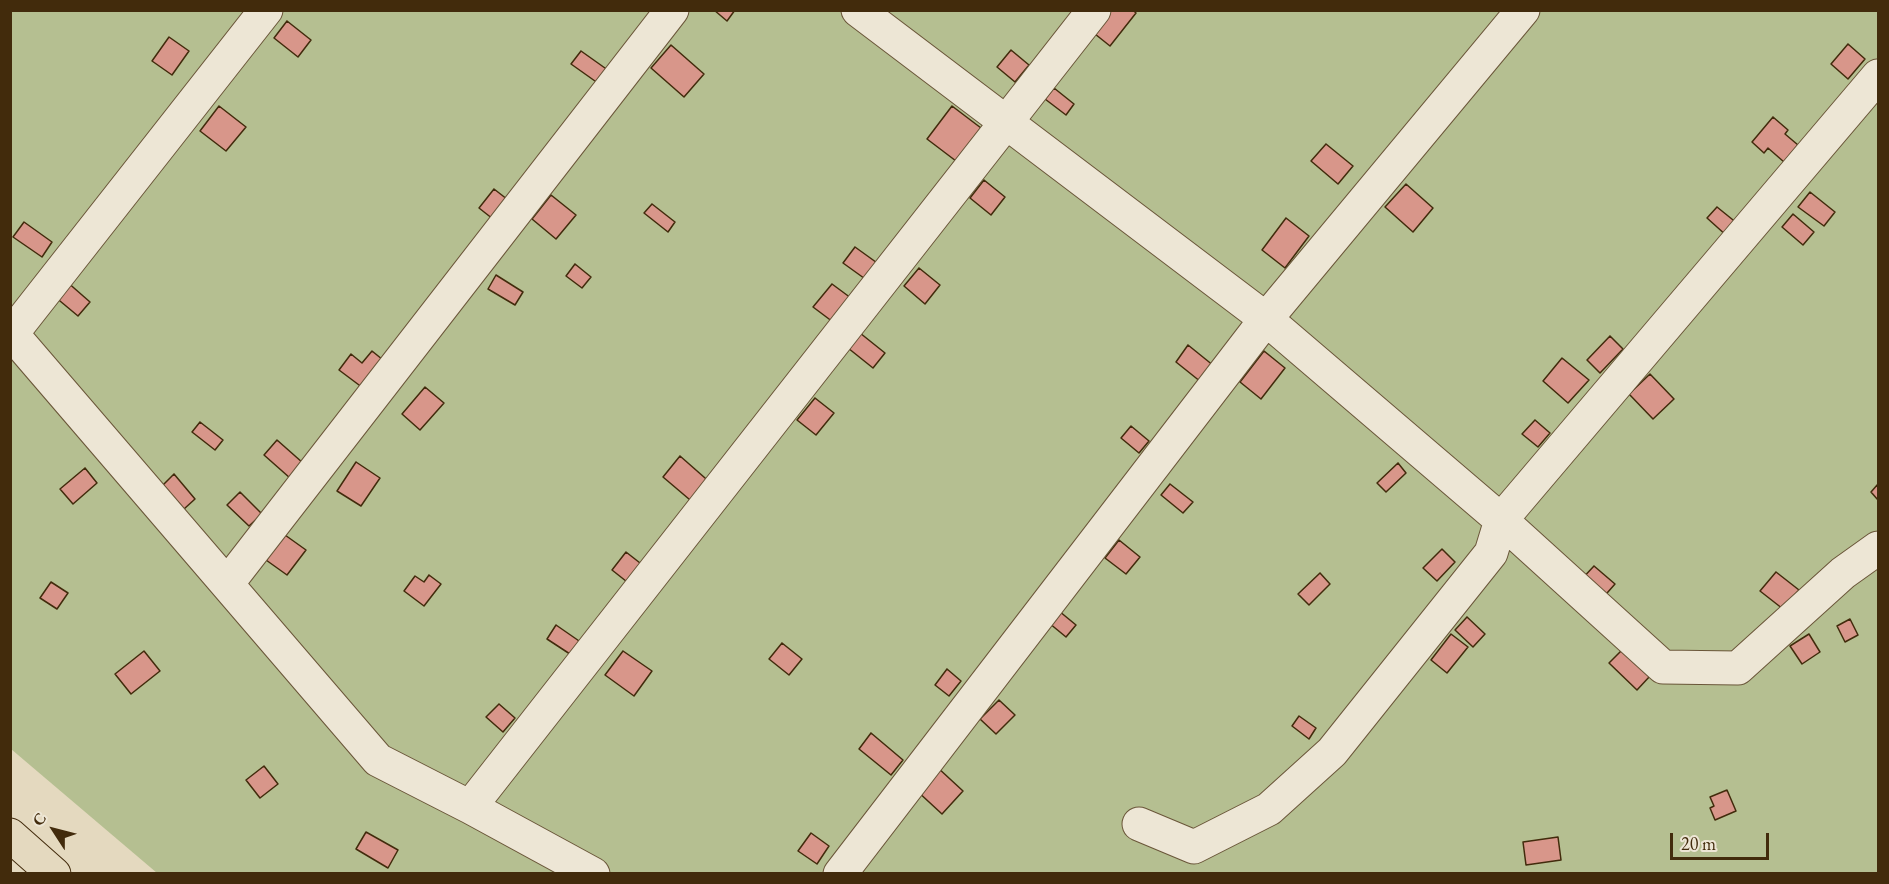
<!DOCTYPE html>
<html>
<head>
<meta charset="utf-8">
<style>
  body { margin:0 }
  #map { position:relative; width:1889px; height:884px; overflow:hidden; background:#e4d9bf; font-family:"EB Garamond",serif }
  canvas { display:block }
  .frame { position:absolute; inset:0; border:12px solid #422b0c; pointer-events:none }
  .north { position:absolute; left:24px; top:800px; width:60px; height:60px; -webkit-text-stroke:4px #ede6d5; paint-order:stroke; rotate:306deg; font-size:16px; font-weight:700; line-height:24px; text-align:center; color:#422b0c }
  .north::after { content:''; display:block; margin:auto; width:21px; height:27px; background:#422b0c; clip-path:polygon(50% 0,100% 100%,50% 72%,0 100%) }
  .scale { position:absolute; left:1670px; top:833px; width:99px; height:27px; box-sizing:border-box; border:3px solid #422b0c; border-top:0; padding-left:8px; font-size:18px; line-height:21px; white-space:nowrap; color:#422b0c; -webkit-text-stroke:4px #ede6d5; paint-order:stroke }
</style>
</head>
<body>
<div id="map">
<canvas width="1889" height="884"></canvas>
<div class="frame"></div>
<div class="north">С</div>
<div class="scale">20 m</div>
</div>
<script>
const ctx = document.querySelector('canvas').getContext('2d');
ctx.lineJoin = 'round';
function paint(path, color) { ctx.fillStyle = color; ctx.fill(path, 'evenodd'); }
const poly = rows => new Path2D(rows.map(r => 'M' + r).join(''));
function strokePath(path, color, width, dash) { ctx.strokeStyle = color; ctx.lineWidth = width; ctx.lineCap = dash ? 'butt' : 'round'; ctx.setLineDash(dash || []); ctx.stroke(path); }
const green = poly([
  [11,11,1878,11,1878,873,157,873,11,749]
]);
const building = poly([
  [714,10,735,10,727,21,714,10],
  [1105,10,1133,10,1136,13,1110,46,1090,30,1105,10],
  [287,21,311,40,298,57,274,38,287,21],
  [169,37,189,51,172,75,152,61,169,37],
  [1848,44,1865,59,1848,79,1831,64,1848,44],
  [671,45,704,74,684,97,651,68,671,45],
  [1011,50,1029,65,1015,82,997,67,1011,50],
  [581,51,612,73,602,86,571,64,581,51],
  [1054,88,1074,104,1066,115,1045,99,1054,88],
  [219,106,246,127,226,151,200,131,219,106],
  [952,106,981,128,956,161,927,139,952,106],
  [1773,117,1788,130,1785,134,1798,145,1784,162,1768,148,1764,153,1752,142,1773,117],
  [1326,144,1353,166,1338,184,1311,161,1326,144],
  [984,180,1005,197,991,215,970,198,984,180],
  [1406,184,1433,208,1413,232,1385,207,1406,184],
  [494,189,512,203,498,223,479,208,494,189],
  [1810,192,1835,212,1824,226,1798,207,1810,192],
  [551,195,576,215,556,239,532,219,551,195],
  [652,204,675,222,668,232,644,213,652,204],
  [1717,207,1738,224,1727,236,1707,218,1717,207],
  [1793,214,1814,232,1803,245,1782,227,1793,214],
  [1286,218,1309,236,1285,268,1262,250,1286,218],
  [24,222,52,242,42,257,13,237,24,222],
  [855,247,880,265,868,281,843,263,855,247],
  [575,264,591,277,582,288,566,276,575,264],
  [919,268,940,285,925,304,904,286,919,268],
  [496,275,523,292,515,305,488,289,496,275],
  [66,281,90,302,78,316,54,296,66,281],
  [832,284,855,301,837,325,813,307,832,284],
  [860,333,885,353,873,368,848,348,860,333],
  [1610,336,1623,349,1600,373,1587,360,1610,336],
  [1188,345,1214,366,1201,382,1176,362,1188,345],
  [372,351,388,364,367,391,339,370,351,354,362,363,372,351],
  [1264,351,1285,368,1261,399,1240,382,1264,351],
  [1562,358,1589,380,1568,403,1543,381,1562,358],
  [1650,374,1674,399,1653,419,1629,394,1650,374],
  [425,387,444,403,420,430,402,414,425,387],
  [815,398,834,413,816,435,797,420,815,398],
  [1535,420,1550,433,1538,447,1522,434,1535,420],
  [200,422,223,440,215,450,192,432,200,422],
  [1131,426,1149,441,1139,453,1121,438,1131,426],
  [277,440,303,463,290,478,264,455,277,440],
  [680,456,713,485,696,505,663,477,680,456],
  [356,462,380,478,361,506,337,491,356,462],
  [1398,463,1406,473,1386,492,1377,483,1398,463],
  [85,468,97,483,73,504,60,489,85,468],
  [174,474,195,499,184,509,163,485,174,474],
  [1170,484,1193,502,1183,513,1161,495,1170,484],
  [1878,484,1878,500,1871,492,1878,484],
  [240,492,262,514,249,526,227,505,240,492],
  [285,535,306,550,287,575,266,560,285,535],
  [1119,540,1140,557,1126,574,1105,558,1119,540],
  [1442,549,1455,562,1437,581,1423,568,1442,549],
  [626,552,649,570,636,589,612,570,626,552],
  [1594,566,1615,584,1600,601,1579,582,1594,566],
  [1776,572,1799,590,1783,609,1760,591,1776,572],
  [1320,573,1330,584,1309,605,1298,594,1320,573],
  [429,575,441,584,424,606,404,591,415,576,424,582,429,575],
  [51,582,68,593,57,609,40,598,51,582],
  [1059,611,1076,625,1066,637,1049,623,1059,611],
  [1467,617,1485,634,1473,647,1455,630,1467,617],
  [1850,619,1858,635,1845,642,1837,626,1850,619],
  [556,625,582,643,573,656,547,639,556,625],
  [1451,634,1468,647,1447,673,1431,660,1451,634],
  [1809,634,1820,652,1802,664,1790,646,1809,634],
  [782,643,802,659,789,675,769,659,782,643],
  [1623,649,1650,676,1637,690,1609,663,1623,649],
  [144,651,160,671,131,694,115,674,144,651],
  [623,651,652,671,634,696,605,675,623,651],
  [947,669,961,681,949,696,935,685,947,669],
  [999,700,1015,715,996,734,980,719,999,700],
  [499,704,515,718,503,732,486,717,499,704],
  [1299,716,1316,728,1309,739,1292,726,1299,716],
  [871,733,903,760,891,775,859,749,871,733],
  [264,766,278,784,260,798,246,780,264,766],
  [937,767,963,791,942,814,916,790,937,767],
  [1727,790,1736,811,1715,820,1710,808,1714,806,1710,797,1727,790],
  [366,832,398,850,388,868,356,849,366,832],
  [811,833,829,846,817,864,798,851,811,833],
  [1558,837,1561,860,1526,865,1523,842,1558,837]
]);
const minor = poly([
  [858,10,1266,319,1501,520,1663,667,1738,668,1843,573,1878,548],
  [12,334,378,760,470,807,1094,10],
  [10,336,266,10],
  [227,584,672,10],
  [470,807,593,874],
  [1139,824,1194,847,1269,809,1332,752,1491,553,1501,520,1878,76],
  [840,874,1266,319,1523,10]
]);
const major = poly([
  [10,835,54,874]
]);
paint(green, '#b5bf91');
paint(building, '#d8968a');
strokePath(building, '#422b0c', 1.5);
strokePath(minor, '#6a5639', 35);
strokePath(major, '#422b0c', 35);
strokePath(minor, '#ede6d5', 33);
strokePath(major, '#e4d9bf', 33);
</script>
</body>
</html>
